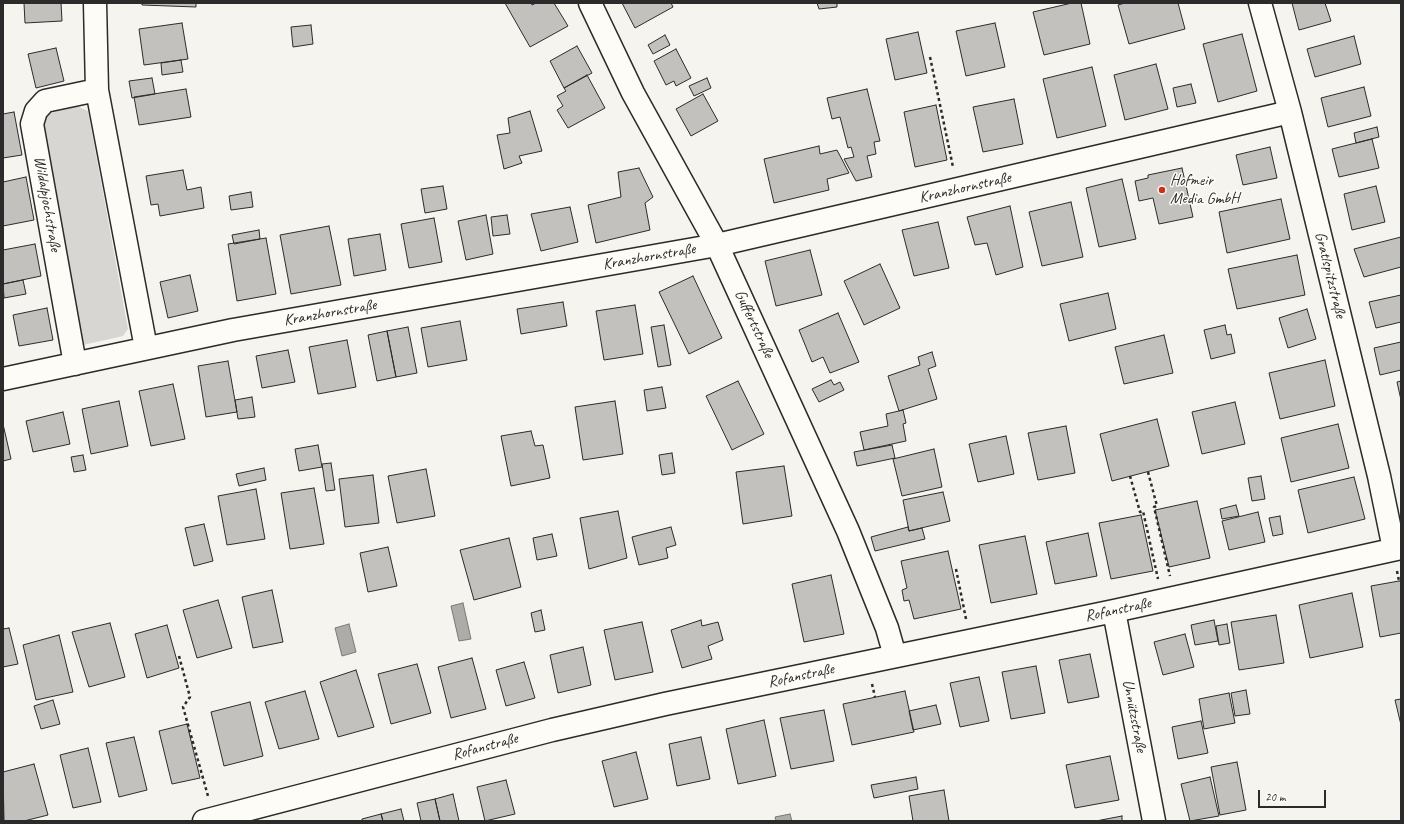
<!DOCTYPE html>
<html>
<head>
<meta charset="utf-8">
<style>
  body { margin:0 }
  #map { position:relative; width:1404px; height:824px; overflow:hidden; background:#f5f4ef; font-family:Caveat,sans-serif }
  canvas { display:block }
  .frame { position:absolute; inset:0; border:4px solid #2b2b2b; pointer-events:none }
  .scale { position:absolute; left:1258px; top:790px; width:68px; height:18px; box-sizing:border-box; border:2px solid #2b2b2b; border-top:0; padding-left:5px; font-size:12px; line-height:14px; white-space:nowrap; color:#2b2b2b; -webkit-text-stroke:3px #fdfcf7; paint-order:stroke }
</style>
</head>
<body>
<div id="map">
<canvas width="1404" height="824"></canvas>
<div class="frame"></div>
<div class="scale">20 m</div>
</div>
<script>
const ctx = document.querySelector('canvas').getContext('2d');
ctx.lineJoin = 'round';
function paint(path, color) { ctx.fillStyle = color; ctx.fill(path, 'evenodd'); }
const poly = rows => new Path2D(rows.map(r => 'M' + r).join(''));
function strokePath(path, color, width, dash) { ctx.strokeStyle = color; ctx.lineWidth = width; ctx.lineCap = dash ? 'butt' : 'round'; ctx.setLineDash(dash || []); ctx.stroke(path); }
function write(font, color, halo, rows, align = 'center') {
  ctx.font = font + ' Caveat,sans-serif'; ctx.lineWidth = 3; ctx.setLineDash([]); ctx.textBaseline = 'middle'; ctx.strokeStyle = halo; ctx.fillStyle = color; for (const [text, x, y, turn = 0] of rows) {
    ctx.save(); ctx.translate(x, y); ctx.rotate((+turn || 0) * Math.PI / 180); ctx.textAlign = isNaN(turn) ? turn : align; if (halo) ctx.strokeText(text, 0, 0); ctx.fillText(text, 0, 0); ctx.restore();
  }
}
const green = poly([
  [77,106,88,111,128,329,123,336,83,345,42,133,48,114]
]);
const water = poly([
  [463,603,471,639,459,641,451,606,463,603],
  [349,624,356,652,342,656,335,628,349,624],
  [790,814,792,821,776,821,775,817,790,814]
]);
const building = poly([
  [24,3,61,3,62,21,25,23,24,3],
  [142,3,196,3,196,7,142,5,142,3],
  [505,3,531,3,532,5,536,3,554,3,568,26,530,47,505,3],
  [622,3,671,3,673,7,635,28,622,3],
  [817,3,837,3,837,7,819,9,817,3],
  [1072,3,1081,3,1090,44,1044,55,1033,12,1072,3],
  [1125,3,1178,3,1185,29,1129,44,1118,5,1125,3],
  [1292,3,1325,3,1331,21,1299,30,1292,3],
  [182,23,188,59,144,65,139,29,182,23],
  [995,23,1005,67,966,76,956,31,995,23],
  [311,25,313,44,293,47,291,27,311,25],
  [918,32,927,73,895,80,886,39,918,32],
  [1242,34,1257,91,1218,102,1203,44,1242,34],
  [665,35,670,45,653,54,648,45,665,35],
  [1354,36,1361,64,1315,77,1307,49,1354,36],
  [577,46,592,73,564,88,550,61,577,46],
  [56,48,64,81,36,88,28,54,56,48],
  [676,49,691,78,676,86,674,81,666,85,654,61,676,49],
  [181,60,183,72,162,75,161,63,181,60],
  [1156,64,1168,109,1125,120,1114,75,1156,64],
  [1092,67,1106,126,1057,138,1043,79,1092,67],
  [587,75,605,108,568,128,557,110,563,106,557,96,566,91,564,88,587,75],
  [152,78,155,94,132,98,129,81,152,78],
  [707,78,711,88,694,96,689,86,707,78],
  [1191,84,1196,103,1177,107,1173,88,1191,84],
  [1364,87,1371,116,1328,127,1321,98,1364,87],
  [186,89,191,117,139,125,134,97,186,89],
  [867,89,880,141,874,142,876,154,867,156,872,177,856,181,844,159,854,157,851,147,848,148,840,117,832,119,827,98,867,89],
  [703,94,718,121,691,136,676,109,703,94],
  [1014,99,1023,144,983,152,973,107,1014,99],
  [936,105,947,160,915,167,904,112,936,105],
  [530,111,542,151,519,156,522,163,504,169,497,135,510,133,508,118,530,111],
  [14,112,22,155,3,158,3,114,14,112],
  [1377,127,1379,137,1356,143,1354,133,1377,127],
  [1372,139,1379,168,1339,177,1332,149,1372,139],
  [819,146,820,154,837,150,849,173,827,179,829,190,774,203,764,159,819,146],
  [1270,147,1277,178,1243,185,1236,155,1270,147],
  [639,168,653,197,645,203,650,230,596,243,588,205,621,197,618,172,639,168],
  [1182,168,1193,217,1159,224,1153,198,1139,201,1135,181,1148,178,1148,175,1182,168],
  [183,170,187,190,201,187,204,208,160,216,158,204,151,205,146,176,183,170],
  [26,177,34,220,3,226,3,182,26,177],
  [1122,179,1136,239,1099,247,1086,188,1122,179],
  [443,186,447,209,425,213,421,189,443,186],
  [1376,186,1385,222,1352,230,1344,194,1376,186],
  [251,192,253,207,231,210,229,196,251,192],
  [1281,199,1290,239,1227,253,1219,212,1281,199],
  [1071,202,1083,257,1042,266,1029,212,1071,202],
  [1010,206,1023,267,996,275,987,243,975,245,967,217,1010,206],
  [570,207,578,242,541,251,531,214,570,207],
  [486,215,493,254,466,260,458,221,486,215],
  [507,215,510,234,493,236,491,217,507,215],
  [434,218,442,262,409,268,401,224,434,218],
  [938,222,949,268,914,276,902,230,938,222],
  [329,226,341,285,291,294,280,235,329,226],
  [259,230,260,239,234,244,232,235,259,230],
  [380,234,386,270,354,276,348,239,380,234],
  [1401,237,1401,267,1364,277,1354,249,1401,237],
  [266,238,276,294,237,301,228,244,266,238],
  [35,244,41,276,3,284,3,250,35,244],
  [810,250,822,295,776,306,765,261,810,250],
  [1297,255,1305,295,1237,309,1228,269,1297,255],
  [880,264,900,308,864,325,844,281,880,264],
  [190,275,198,311,168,318,160,282,190,275],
  [693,276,722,338,689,354,659,292,693,276],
  [23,280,26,294,4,298,3,284,23,280],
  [1108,293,1116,329,1069,341,1060,304,1108,293],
  [1401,295,1401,322,1376,328,1369,302,1401,295],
  [563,302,567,326,521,334,517,309,563,302],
  [635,305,643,354,604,360,596,311,635,305],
  [47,308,53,340,19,346,13,315,47,308],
  [1307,309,1316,339,1288,348,1279,318,1307,309],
  [838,313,859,362,830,373,823,357,812,362,799,330,838,313],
  [460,321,467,360,428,367,421,328,460,321],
  [664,325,671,365,658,367,651,327,664,325],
  [1225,325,1227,335,1231,334,1235,353,1211,359,1204,330,1225,325],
  [408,327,417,373,396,377,387,331,408,327],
  [387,331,396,377,377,381,368,335,387,331],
  [1164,335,1173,373,1124,384,1115,347,1164,335],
  [347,340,356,387,318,394,309,347,347,340],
  [1401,342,1401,370,1380,375,1374,348,1401,342],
  [288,350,295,382,262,388,256,356,288,350],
  [932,352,936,366,928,369,937,399,899,411,888,376,920,365,918,357,932,352],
  [1325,360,1335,406,1280,419,1269,373,1325,360],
  [228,361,237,412,206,417,198,366,228,361],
  [831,380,834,385,840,382,844,390,819,402,812,389,831,380],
  [738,381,764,434,732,450,706,396,738,381],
  [1401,381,1401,400,1397,382,1401,381],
  [173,384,185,439,151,446,139,391,173,384],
  [662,387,666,408,647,411,644,390,662,387],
  [252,397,255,417,238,419,235,400,252,397],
  [119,401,128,446,91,454,82,409,119,401],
  [615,401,623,454,583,460,575,407,615,401],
  [1235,402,1245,444,1202,454,1192,412,1235,402],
  [903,410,906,423,903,424,906,441,864,450,860,432,888,426,886,414,903,410],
  [63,412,70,444,33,452,26,421,63,412],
  [1157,419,1169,466,1112,481,1100,434,1157,419],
  [3,424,11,459,3,461,3,424],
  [1338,424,1349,468,1291,482,1281,438,1338,424],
  [1066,426,1075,473,1038,480,1028,433,1066,426],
  [531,431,535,446,543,445,550,478,511,486,501,436,531,431],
  [1006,436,1014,474,978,482,969,444,1006,436],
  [318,445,322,467,299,471,295,449,318,445],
  [892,445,895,458,857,466,854,452,892,445],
  [934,449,942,487,902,496,893,459,934,449],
  [672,453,675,473,662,475,659,455,672,453],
  [83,455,86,470,74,472,71,457,83,455],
  [331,463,335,490,326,491,322,464,331,463],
  [784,466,792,516,743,524,736,472,784,466],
  [264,468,266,480,239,486,236,474,264,468],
  [426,469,435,516,397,523,388,476,426,469],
  [373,475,379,523,345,527,339,479,373,475],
  [1261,476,1265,499,1252,501,1248,478,1261,476],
  [1354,477,1365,519,1308,533,1298,490,1354,477],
  [314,488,324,544,290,549,281,493,314,488],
  [256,489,265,539,227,545,218,496,256,489],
  [943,492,950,521,909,531,903,500,943,492],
  [1197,501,1210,558,1169,567,1155,510,1197,501],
  [1236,505,1239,516,1222,519,1220,509,1236,505],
  [618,511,627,558,589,569,580,518,618,511],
  [1258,512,1265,542,1229,550,1222,521,1258,512],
  [1141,515,1153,571,1111,579,1099,523,1141,515],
  [1280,516,1283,534,1273,536,1269,518,1280,516],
  [204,524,213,561,194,566,185,528,204,524],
  [671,527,676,545,666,548,668,558,639,565,632,537,671,527],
  [908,527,909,531,922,528,925,539,875,551,871,537,908,527],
  [1088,533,1097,576,1055,584,1046,542,1088,533],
  [552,534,557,556,537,560,533,538,552,534],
  [1025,536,1037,594,991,603,979,545,1025,536],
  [509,538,521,587,474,600,460,550,509,538],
  [388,547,397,586,368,592,360,553,388,547],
  [948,551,961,609,914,619,909,600,904,601,902,590,907,588,901,561,948,551],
  [831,575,844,634,804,642,792,584,831,575],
  [1399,581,1401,581,1401,633,1380,637,1371,586,1399,581],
  [272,590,283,642,253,648,242,597,272,590],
  [1352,593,1363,647,1310,658,1299,605,1352,593],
  [218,600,232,648,197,658,183,610,218,600],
  [541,610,545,630,535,632,531,613,541,610],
  [1276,615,1284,663,1239,670,1231,622,1276,615],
  [701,620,702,626,718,622,723,640,708,646,712,659,682,668,671,630,701,620],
  [1214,620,1218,641,1195,645,1191,625,1214,620],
  [642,622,653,672,615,680,604,630,642,622],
  [110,623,125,677,89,687,72,632,110,623],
  [1227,624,1230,643,1219,645,1216,626,1227,624],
  [167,625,179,668,147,678,135,634,167,625],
  [9,628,18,664,3,667,3,629,9,628],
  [1185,634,1194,667,1163,675,1154,642,1185,634],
  [59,635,73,692,36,700,23,645,59,635],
  [583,647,591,685,558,693,550,655,583,647],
  [1090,654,1099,697,1068,703,1059,660,1090,654],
  [472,658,486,709,451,718,438,667,472,658],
  [524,662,535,698,506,706,496,670,524,662],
  [417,664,431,713,391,724,378,674,417,664],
  [1036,666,1045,713,1011,719,1002,672,1036,666],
  [356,670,374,727,338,737,320,682,356,670],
  [979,677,989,721,960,727,950,683,979,677],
  [1246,690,1250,714,1235,716,1231,693,1246,690],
  [305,691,319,739,279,749,265,702,305,691],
  [905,691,914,732,852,745,843,704,905,691],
  [1229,693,1235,723,1204,729,1199,699,1229,693],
  [1401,699,1401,725,1395,700,1401,699],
  [53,700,60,724,41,729,34,706,53,700],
  [250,702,263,756,224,766,211,712,250,702],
  [936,705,941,724,913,730,909,711,936,705],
  [824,710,834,761,791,769,780,718,824,710],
  [764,720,776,776,738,784,726,729,764,720],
  [1201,721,1208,753,1178,759,1172,727,1201,721],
  [187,724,200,778,172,784,159,731,187,724],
  [134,737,147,790,119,797,106,743,134,737],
  [701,737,710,779,677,786,669,744,701,737],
  [88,748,101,802,73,808,60,755,88,748],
  [636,752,648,799,614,807,602,761,636,752],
  [1110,756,1119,800,1075,808,1066,765,1110,756],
  [1237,762,1246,810,1220,815,1211,767,1237,762],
  [34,764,48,815,24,821,4,821,3,772,34,764],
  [916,777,918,789,874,798,871,785,916,777],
  [1210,777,1219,816,1190,821,1181,784,1210,777],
  [506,780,515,814,485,821,477,787,506,780],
  [944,790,949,821,913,821,909,796,944,790],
  [453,794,459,821,440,821,435,799,453,794],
  [435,799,440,821,421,821,417,803,435,799],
  [401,809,404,821,383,821,381,814,401,809],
  [381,814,383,821,362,821,362,819,381,814],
  [1122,816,1122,821,1096,821,1122,816]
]);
const path = poly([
  [930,57,953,167],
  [1148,472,1157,506,1154,507,1170,576],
  [1130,476,1140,512,1143,511,1158,579],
  [956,569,966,619],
  [1397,571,1399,581],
  [179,656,190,697,183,707,208,796],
  [872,684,875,697]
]);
const minor = poly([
  [95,3,97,90,146,348],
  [590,3,633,93,717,245,848,531,887,628,895,656],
  [1260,3,1290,112,1379,476,1394,549],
  [75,364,32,124,36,111,45,101,97,90],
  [3,379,233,330,717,245,1290,112],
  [1114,611,1154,821],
  [204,821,552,730,665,704,1114,611,1401,548]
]);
const markers = [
  [1162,190,4,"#c8321e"]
];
const poiNames = [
  ["Hofmeir",1170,181],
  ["Media GmbH",1170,199]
];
const streetNames = [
  ["Kranzhornstraße",965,188,-13],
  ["Wildalpjochstraße",47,204,80],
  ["Kranzhornstraße",649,257,-10],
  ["Gratlspitzstraße",1330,275,76],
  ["Kranzhornstraße",330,313,-10],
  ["Guffertstraße",754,324,65],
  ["Rofanstraße",1118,610,-12],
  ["Rofanstraße",801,676,-12],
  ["Unnützstraße",1134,716,79],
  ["Rofanstraße",485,747,-15]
];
paint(green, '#d7d6d2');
paint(water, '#adaca9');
strokePath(water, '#797877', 1);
paint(building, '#c2c1be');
strokePath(building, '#2b2b2b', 1);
strokePath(minor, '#2b2b2b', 25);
strokePath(path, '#2b2b2b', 2.5, [3, 3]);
strokePath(minor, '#fdfcf7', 22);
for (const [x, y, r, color] of markers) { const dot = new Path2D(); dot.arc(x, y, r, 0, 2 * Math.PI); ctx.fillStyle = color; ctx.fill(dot); strokePath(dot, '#fdfcf7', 1.5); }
write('16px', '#2b2b2b', '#fdfcf7', poiNames, 'left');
write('16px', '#2b2b2b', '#fdfcf7', streetNames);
</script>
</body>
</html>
